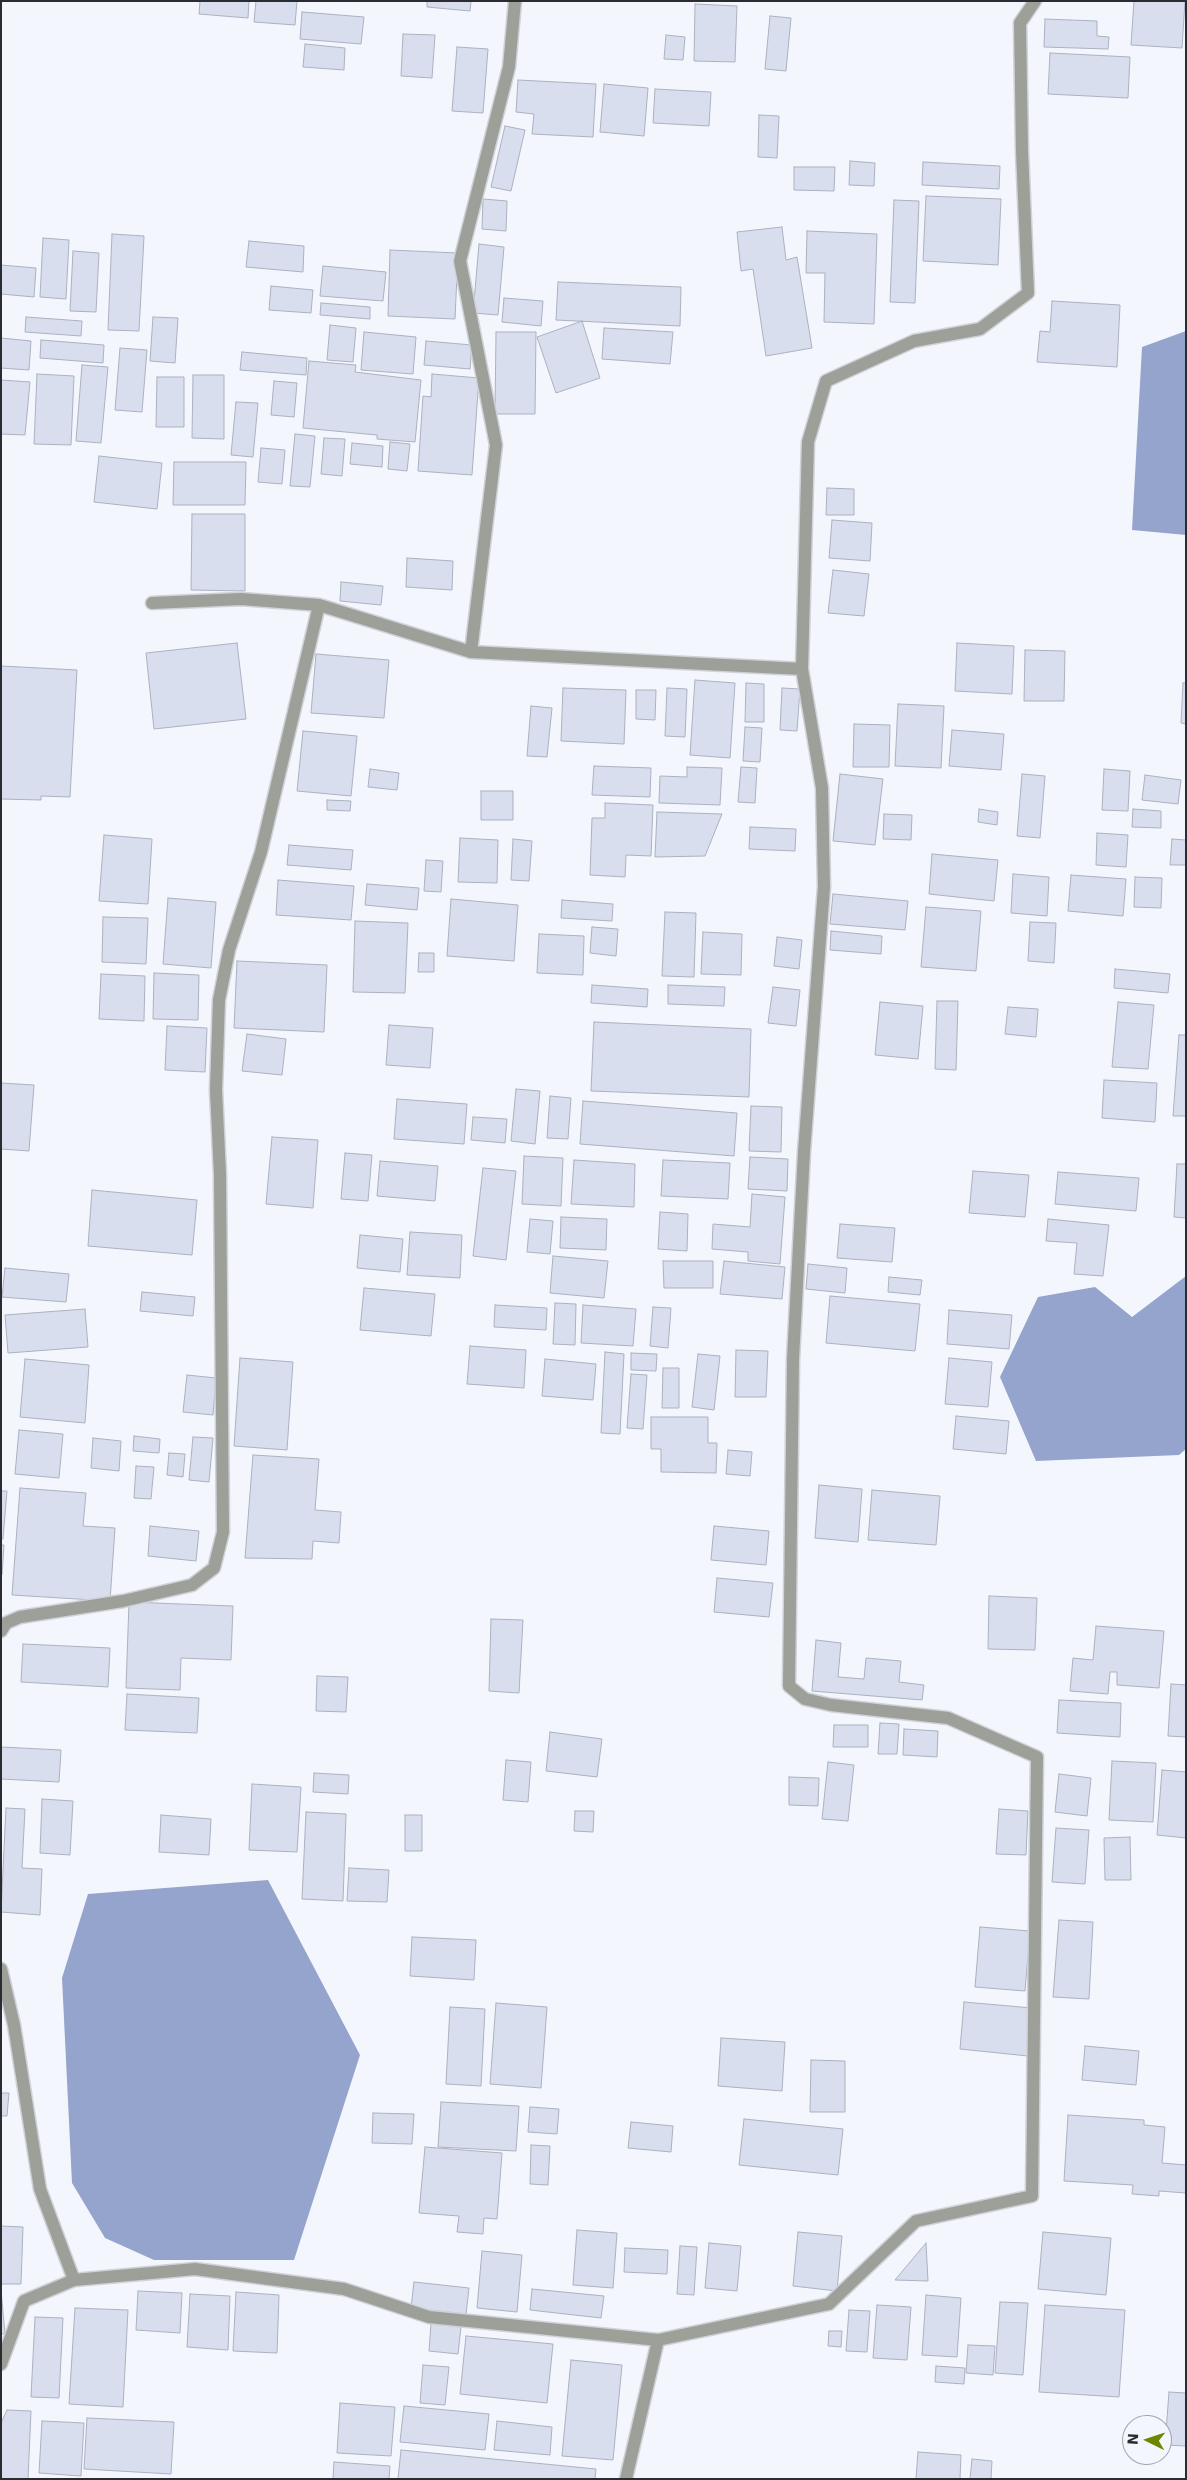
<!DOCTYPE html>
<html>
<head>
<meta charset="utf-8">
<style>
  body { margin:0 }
  #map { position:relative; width:1187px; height:2480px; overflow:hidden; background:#f4f6fd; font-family:"DejaVu Sans",sans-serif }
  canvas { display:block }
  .frame { position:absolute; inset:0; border:2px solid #2a2c32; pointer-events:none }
  .north { position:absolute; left:1122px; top:2415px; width:50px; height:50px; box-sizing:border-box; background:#f4f6fd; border:1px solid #a3a5ac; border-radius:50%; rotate:274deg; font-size:14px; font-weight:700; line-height:20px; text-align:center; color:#2a2c32 }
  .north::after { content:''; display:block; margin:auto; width:18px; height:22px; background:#6b8800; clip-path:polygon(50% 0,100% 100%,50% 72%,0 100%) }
</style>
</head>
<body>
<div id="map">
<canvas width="1187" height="2480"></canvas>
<div class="frame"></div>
<div class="north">N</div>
</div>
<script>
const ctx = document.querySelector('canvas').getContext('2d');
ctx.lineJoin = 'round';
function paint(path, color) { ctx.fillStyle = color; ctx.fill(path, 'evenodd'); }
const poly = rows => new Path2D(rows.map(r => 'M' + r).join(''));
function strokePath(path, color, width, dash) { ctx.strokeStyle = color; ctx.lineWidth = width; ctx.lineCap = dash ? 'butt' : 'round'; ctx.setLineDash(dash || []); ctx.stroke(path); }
const water = poly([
  [1186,331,1186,535,1132,530,1142,347],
  [1186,1276,1186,1449,1179,1455,1036,1461,1000,1377,1038,1297,1095,1287,1132,1317],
  [268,1880,360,2055,294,2260,154,2260,105,2238,72,2183,62,1978,88,1894]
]);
const building = poly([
  [200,1,249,1,248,18,199,14,200,1],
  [256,1,297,1,295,25,254,22,256,1],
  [427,1,471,1,470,11,427,7,427,1],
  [1134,1,1185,1,1182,48,1131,45,1134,1],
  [695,4,737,6,735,62,694,61,695,4],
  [302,12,364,17,361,44,300,39,302,12],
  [770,16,791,18,786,71,765,69,770,16],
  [1045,19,1097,21,1097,36,1109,37,1108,49,1044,47,1045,19],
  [403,34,435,35,432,78,401,76,403,34],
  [666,35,685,37,683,60,664,59,666,35],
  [305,44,345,48,344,70,303,67,305,44],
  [457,47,488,49,483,113,452,111,457,47],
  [1050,53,1130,57,1128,98,1048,94,1050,53],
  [518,80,596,84,593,137,532,134,534,114,516,112,518,80],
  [604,84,648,88,644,136,600,132,604,84],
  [655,89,711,92,709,126,653,123,655,89],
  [759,115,779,116,777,158,758,157,759,115],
  [505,126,525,130,511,191,491,187,505,126],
  [850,161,875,163,874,186,849,185,850,161],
  [923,162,1000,166,999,189,922,185,923,162],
  [794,167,835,167,834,191,794,190,794,167],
  [926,196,1001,199,998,265,923,261,926,196],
  [483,199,507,201,506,231,482,229,483,199],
  [894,200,919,201,915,303,890,302,894,200],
  [782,227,786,260,797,257,812,348,766,356,753,269,741,271,737,232,782,227],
  [807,231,877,234,874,324,824,322,825,273,806,273,807,231],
  [112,234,144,236,139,331,108,330,112,234],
  [43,238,69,240,66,299,40,297,43,238],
  [249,241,304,246,303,272,246,267,249,241],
  [479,244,504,247,498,315,473,313,479,244],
  [390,250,458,253,455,319,388,316,390,250],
  [73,251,99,253,96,312,70,311,73,251],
  [1,265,36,268,34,297,1,294,1,265],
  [323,266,386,272,383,301,320,296,323,266],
  [558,282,681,287,680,326,556,320,558,282],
  [271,286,313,290,311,313,269,310,271,286],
  [504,298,543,301,541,326,502,322,504,298],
  [1052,301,1120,305,1117,367,1037,362,1040,331,1050,332,1052,301],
  [321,303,370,307,370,319,320,315,321,303],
  [26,317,82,321,81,336,25,332,26,317],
  [153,317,178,318,175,363,150,361,153,317],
  [582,321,600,378,556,393,537,337,582,321],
  [330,325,356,328,353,362,327,360,330,325],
  [604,328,673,332,670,364,602,359,604,328],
  [364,332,416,337,413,374,361,370,364,332],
  [496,332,536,332,535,414,495,414,496,332],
  [1,338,31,341,29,370,1,368,1,338],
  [41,340,104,345,103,363,40,358,41,340],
  [426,341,472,345,470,369,424,365,426,341],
  [120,348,147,350,142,412,115,410,120,348],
  [242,352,307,358,306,375,240,370,242,352],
  [309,361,356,365,355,372,421,380,415,442,377,439,377,435,303,428,309,361],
  [82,365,108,367,101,443,76,441,82,365],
  [37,374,74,376,71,445,34,444,37,374],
  [432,374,479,378,472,475,418,471,423,396,431,397,432,374],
  [193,375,224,375,224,439,192,438,193,375],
  [157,377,184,377,184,427,156,427,157,377],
  [1,380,30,382,25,435,1,434,1,380],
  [274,381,297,383,294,417,271,415,274,381],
  [236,402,258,403,253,457,231,455,236,402],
  [295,434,315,436,310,487,290,486,295,434],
  [324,438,345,439,342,476,321,474,324,438],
  [390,442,410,444,407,471,388,469,390,442],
  [352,443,383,446,382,467,350,464,352,443],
  [261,448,285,450,282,484,258,482,261,448],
  [99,456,162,463,157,509,94,502,99,456],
  [174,462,246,462,245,505,173,505,174,462],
  [827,488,854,489,854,515,826,515,827,488],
  [192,514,245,514,245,591,191,590,192,514],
  [832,520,872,523,870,561,829,558,832,520],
  [407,558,453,561,452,590,406,587,407,558],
  [833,570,869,574,864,616,828,613,833,570],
  [341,582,383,586,381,605,340,601,341,582],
  [237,643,246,719,154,729,146,653,237,643],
  [957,643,1014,646,1012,694,955,691,957,643],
  [1025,650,1065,651,1064,701,1024,701,1025,650],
  [316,654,389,660,384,718,311,713,316,654],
  [1,666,77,670,70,797,41,796,41,800,1,799,1,666],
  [695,680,735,683,730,758,690,755,695,680],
  [746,683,764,684,764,722,745,722,746,683],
  [1183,683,1186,683,1186,724,1181,723,1183,683],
  [563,688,626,690,624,744,561,741,563,688],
  [667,688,687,689,685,737,665,736,667,688],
  [782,688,800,689,797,731,780,730,782,688],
  [636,690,656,690,655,720,636,719,636,690],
  [898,704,944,706,941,768,895,766,898,704],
  [531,706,552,708,547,757,527,756,531,706],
  [854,724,890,725,889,767,853,767,854,724],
  [745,727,762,728,760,762,743,761,745,727],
  [952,730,1004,734,1001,770,949,766,952,730],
  [303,731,357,736,351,796,297,791,303,731],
  [594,766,651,768,650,797,592,795,594,766],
  [687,767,722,768,720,805,659,803,660,776,687,777,687,767],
  [741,767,757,768,755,803,738,802,741,767],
  [370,769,399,773,397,790,368,787,370,769],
  [1104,769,1130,771,1128,811,1102,810,1104,769],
  [840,774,883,779,875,845,833,841,840,774],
  [1022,774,1045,776,1040,838,1017,836,1022,774],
  [1145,775,1181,780,1178,804,1142,800,1145,775],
  [481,791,513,791,513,820,481,820,481,791],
  [327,800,351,801,350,811,327,810,327,800],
  [605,803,653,805,651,856,626,855,625,877,590,875,592,818,605,818,605,803],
  [979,809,998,812,997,825,978,822,979,809],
  [1133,809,1161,811,1161,828,1132,827,1133,809],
  [657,812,722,814,705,856,655,857,657,812],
  [884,814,912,815,911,840,883,839,884,814],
  [750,827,796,829,795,851,749,849,750,827],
  [1097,833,1128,835,1126,867,1096,865,1097,833],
  [104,835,152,839,148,904,99,901,104,835],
  [460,838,498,840,497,883,458,882,460,838],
  [513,839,532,841,529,881,511,880,513,839],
  [1172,839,1186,840,1186,865,1170,865,1172,839],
  [289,845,353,850,351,870,287,865,289,845],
  [932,854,998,860,994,901,929,894,932,854],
  [426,860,443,861,441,892,424,891,426,860],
  [1013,874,1049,877,1047,916,1011,913,1013,874],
  [1071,875,1126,879,1123,916,1068,911,1071,875],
  [1135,877,1162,878,1161,908,1134,907,1135,877],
  [278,880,354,886,351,920,276,915,278,880],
  [367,884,419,888,417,910,365,905,367,884],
  [833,894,908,901,905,930,830,924,833,894],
  [168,898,216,902,211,968,163,964,168,898],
  [451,899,518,905,514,961,447,956,451,899],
  [562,900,613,904,612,921,561,918,562,900],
  [926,907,981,911,976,971,921,967,926,907],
  [665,912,696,913,694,977,662,976,665,912],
  [103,917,148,918,146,964,102,962,103,917],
  [355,921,408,923,405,993,353,992,355,921],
  [1030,922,1056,923,1054,963,1028,961,1030,922],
  [592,927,618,929,616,956,590,953,592,927],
  [831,931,882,936,881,954,830,950,831,931],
  [703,932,742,934,741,975,701,974,703,932],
  [539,934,584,936,583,975,537,973,539,934],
  [777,937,802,940,799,969,774,966,777,937],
  [419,953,434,953,434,972,418,972,419,953],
  [237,961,327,965,324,1032,234,1028,237,961],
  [1115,969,1170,974,1168,993,1114,988,1115,969],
  [154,973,199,975,198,1020,153,1019,154,973],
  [101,974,145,976,144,1021,99,1019,101,974],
  [592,985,648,989,647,1007,591,1003,592,985],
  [668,985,725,987,724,1006,668,1004,668,985],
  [773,987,800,990,796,1026,768,1023,773,987],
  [937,1001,958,1001,956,1070,935,1069,937,1001],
  [880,1002,923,1006,918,1059,875,1055,880,1002],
  [1118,1002,1154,1005,1148,1069,1112,1067,1118,1002],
  [1008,1007,1038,1009,1036,1037,1005,1034,1008,1007],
  [594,1022,751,1029,749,1097,591,1091,594,1022],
  [389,1025,433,1028,430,1068,386,1065,389,1025],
  [167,1026,207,1028,205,1072,165,1070,167,1026],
  [247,1034,286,1039,282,1075,242,1071,247,1034],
  [1179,1035,1186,1035,1186,1116,1173,1116,1179,1035],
  [1104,1080,1157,1083,1155,1122,1102,1118,1104,1080],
  [1,1083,34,1085,29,1151,1,1149,1,1083],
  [516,1089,540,1091,535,1144,511,1141,516,1089],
  [550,1096,571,1098,568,1139,547,1138,550,1096],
  [397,1099,467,1104,464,1144,394,1139,397,1099],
  [583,1101,737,1113,734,1156,580,1144,583,1101],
  [751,1106,782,1107,781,1152,749,1151,751,1106],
  [473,1117,507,1119,505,1143,471,1140,473,1117],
  [272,1137,318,1140,313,1208,266,1204,272,1137],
  [345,1153,372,1155,368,1201,341,1199,345,1153],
  [524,1156,563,1158,561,1206,522,1204,524,1156],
  [750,1157,788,1159,787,1191,748,1189,750,1157],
  [574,1160,635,1164,634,1207,571,1204,574,1160],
  [663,1160,730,1163,728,1199,661,1196,663,1160],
  [380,1161,438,1166,435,1201,377,1196,380,1161],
  [1177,1164,1186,1164,1186,1218,1174,1217,1177,1164],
  [483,1168,516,1171,506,1260,473,1256,483,1168],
  [973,1171,1029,1175,1025,1217,969,1213,973,1171],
  [1058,1172,1139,1178,1136,1211,1055,1204,1058,1172],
  [92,1190,197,1200,192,1255,88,1246,92,1190],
  [752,1194,785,1197,780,1264,748,1261,748,1252,712,1249,713,1224,750,1227,752,1194],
  [660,1212,688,1214,687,1251,658,1249,660,1212],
  [561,1217,607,1219,606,1250,560,1248,561,1217],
  [530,1219,553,1221,550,1254,527,1252,530,1219],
  [1048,1219,1109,1225,1103,1276,1074,1274,1077,1243,1046,1241,1048,1219],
  [840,1224,895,1228,892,1262,837,1258,840,1224],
  [410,1232,462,1235,460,1278,407,1275,410,1232],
  [360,1235,403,1239,400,1272,357,1268,360,1235],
  [553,1256,608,1261,604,1298,550,1293,553,1256],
  [663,1261,713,1261,713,1288,664,1288,663,1261],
  [724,1261,785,1267,782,1299,720,1294,724,1261],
  [808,1264,847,1268,845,1293,806,1289,808,1264],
  [5,1268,69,1274,66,1302,2,1297,5,1268],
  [889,1277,922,1280,920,1295,888,1292,889,1277],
  [364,1288,435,1294,431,1336,360,1330,364,1288],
  [142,1292,195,1297,193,1316,140,1311,142,1292],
  [830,1296,920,1304,915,1351,826,1343,830,1296],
  [555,1303,576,1304,575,1345,553,1344,555,1303],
  [495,1305,547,1308,546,1330,494,1327,495,1305],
  [583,1305,636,1309,633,1346,581,1343,583,1305],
  [653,1307,671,1308,668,1348,650,1346,653,1307],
  [85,1309,88,1347,8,1353,5,1315,85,1309],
  [949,1310,1012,1315,1009,1349,947,1344,949,1310],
  [470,1346,526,1350,524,1388,467,1384,470,1346],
  [736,1350,768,1351,766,1397,735,1397,736,1350],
  [605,1352,624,1354,620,1434,601,1433,605,1352],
  [631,1353,657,1354,656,1371,631,1370,631,1353],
  [698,1354,720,1356,714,1410,692,1407,698,1354],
  [240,1358,293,1362,287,1450,234,1446,240,1358],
  [949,1358,992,1362,988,1407,945,1404,949,1358],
  [25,1359,89,1365,85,1423,20,1417,25,1359],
  [545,1359,596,1364,593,1400,542,1396,545,1359],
  [663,1368,679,1368,679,1408,662,1408,663,1368],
  [631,1374,647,1375,643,1429,627,1428,631,1374],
  [187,1375,216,1378,213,1415,183,1412,187,1375],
  [956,1416,1009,1421,1006,1454,953,1449,956,1416],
  [651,1417,708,1417,708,1443,717,1443,716,1473,661,1472,661,1449,651,1449,651,1417],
  [19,1430,63,1434,59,1478,15,1474,19,1430],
  [134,1436,160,1439,159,1453,133,1451,134,1436],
  [193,1437,213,1438,209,1482,189,1480,193,1437],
  [93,1438,121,1441,119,1471,91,1468,93,1438],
  [728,1450,752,1452,750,1476,726,1474,728,1450],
  [169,1453,185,1454,183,1477,167,1475,169,1453],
  [253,1455,319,1459,315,1510,341,1512,339,1543,313,1541,312,1559,245,1558,253,1455],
  [136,1466,154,1467,151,1499,134,1498,136,1466],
  [819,1485,862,1489,858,1542,815,1538,819,1485],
  [20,1488,86,1493,83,1526,115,1528,110,1601,12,1595,20,1488],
  [872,1490,940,1496,936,1545,868,1540,872,1490],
  [1,1491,7,1491,3,1539,1,1539,1,1491],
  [150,1526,199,1531,196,1561,148,1556,150,1526],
  [714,1526,769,1531,766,1565,711,1560,714,1526],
  [1,1545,4,1545,2,1575,1,1575,1,1545],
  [717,1578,773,1583,769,1617,714,1612,717,1578],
  [989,1596,1037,1598,1035,1650,988,1649,989,1596],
  [129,1602,233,1606,231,1660,181,1658,180,1690,126,1688,129,1602],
  [491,1619,523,1620,519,1693,489,1691,491,1619],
  [1096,1626,1164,1631,1159,1688,1117,1685,1117,1672,1110,1672,1108,1694,1070,1691,1073,1658,1093,1660,1096,1626],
  [816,1640,841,1643,838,1677,864,1679,866,1658,901,1661,899,1682,924,1685,922,1700,812,1691,816,1640],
  [23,1644,110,1648,108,1687,21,1682,23,1644],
  [317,1676,348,1677,346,1712,316,1711,317,1676],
  [1171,1684,1186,1685,1186,1737,1168,1736,1171,1684],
  [127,1694,199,1698,197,1733,125,1730,127,1694],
  [1059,1700,1121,1703,1120,1737,1057,1733,1059,1700],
  [880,1723,899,1724,897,1754,878,1754,880,1723],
  [834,1725,868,1725,868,1747,833,1747,834,1725],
  [904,1729,938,1731,937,1757,903,1755,904,1729],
  [550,1732,602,1739,597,1777,546,1771,550,1732],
  [1,1747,61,1750,59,1782,1,1779,1,1747],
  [506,1760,531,1762,528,1802,503,1800,506,1760],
  [1112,1761,1156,1763,1153,1822,1109,1820,1112,1761],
  [828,1762,854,1765,848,1821,822,1819,828,1762],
  [1162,1770,1186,1772,1186,1838,1157,1835,1162,1770],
  [314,1773,349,1775,348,1794,313,1792,314,1773],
  [1059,1774,1091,1778,1087,1816,1055,1812,1059,1774],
  [789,1777,819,1778,818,1806,789,1805,789,1777],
  [252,1784,301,1787,297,1852,249,1850,252,1784],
  [42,1799,73,1801,70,1855,40,1853,42,1799],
  [6,1808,25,1809,22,1868,42,1869,40,1915,1,1912,6,1808],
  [999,1809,1028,1811,1026,1855,996,1854,999,1809],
  [575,1811,594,1811,593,1832,574,1831,575,1811],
  [306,1812,346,1814,343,1901,302,1899,306,1812],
  [161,1815,211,1819,209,1855,159,1852,161,1815],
  [405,1815,422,1815,422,1851,405,1851,405,1815],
  [1056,1828,1089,1830,1085,1884,1052,1882,1056,1828],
  [1130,1837,1131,1880,1105,1880,1104,1838,1130,1837],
  [349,1868,389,1870,387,1902,347,1901,349,1868],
  [1059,1920,1093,1922,1089,1999,1053,1997,1059,1920],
  [980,1927,1030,1931,1025,1991,975,1987,980,1927],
  [412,1937,476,1940,474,1980,410,1976,412,1937],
  [964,2002,1032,2008,1028,2056,960,2049,964,2002],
  [496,2003,547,2007,541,2088,490,2084,496,2003],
  [450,2007,485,2009,481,2086,446,2084,450,2007],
  [721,2038,785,2042,782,2091,718,2086,721,2038],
  [1085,2046,1139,2051,1136,2085,1082,2080,1085,2046],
  [811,2060,845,2061,845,2112,810,2112,811,2060],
  [1,2093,9,2093,7,2116,1,2116,1,2093],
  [441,2102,519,2106,516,2151,438,2147,441,2102],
  [530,2107,559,2109,557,2134,528,2132,530,2107],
  [373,2113,414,2114,412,2144,372,2143,373,2113],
  [1068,2115,1144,2120,1144,2125,1165,2127,1162,2163,1186,2165,1186,2193,1159,2191,1159,2196,1132,2194,1133,2185,1064,2181,1068,2115],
  [744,2119,843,2129,838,2175,739,2165,744,2119],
  [631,2122,673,2126,671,2152,628,2148,631,2122],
  [531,2145,550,2146,548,2185,530,2184,531,2145],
  [425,2147,502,2153,497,2219,484,2218,483,2234,457,2232,459,2216,419,2213,425,2147],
  [1,2226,23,2227,21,2284,1,2284,1,2226],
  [577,2230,617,2233,613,2288,573,2285,577,2230],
  [798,2232,842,2236,837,2291,793,2286,798,2232],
  [1043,2232,1111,2238,1106,2295,1038,2289,1043,2232],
  [709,2243,741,2246,737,2291,705,2288,709,2243],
  [926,2243,928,2281,895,2280,926,2243],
  [680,2246,697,2247,694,2295,677,2294,680,2246],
  [625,2248,668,2250,667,2274,624,2272,625,2248],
  [482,2251,522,2255,517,2312,477,2308,482,2251],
  [414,2282,469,2288,466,2314,411,2308,414,2282],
  [532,2289,604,2296,601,2318,530,2310,532,2289],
  [1,2290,5,2334,1,2334,1,2290],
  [138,2291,182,2293,180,2333,136,2330,138,2291],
  [236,2292,279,2295,277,2353,233,2351,236,2292],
  [190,2294,230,2296,228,2350,187,2347,190,2294],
  [926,2295,961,2298,957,2357,922,2355,926,2295],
  [1000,2302,1028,2303,1023,2375,995,2373,1000,2302],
  [877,2305,911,2307,907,2360,873,2358,877,2305],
  [1045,2305,1125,2310,1119,2397,1039,2392,1045,2305],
  [75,2308,128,2310,123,2407,69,2404,75,2308],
  [849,2310,870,2311,867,2352,846,2351,849,2310],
  [35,2317,63,2318,59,2398,31,2397,35,2317],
  [431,2324,461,2327,458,2354,429,2351,431,2324],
  [829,2331,842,2331,841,2347,828,2346,829,2331],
  [466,2336,553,2344,547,2403,460,2394,466,2336],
  [968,2345,995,2346,993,2375,966,2373,968,2345],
  [571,2360,622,2365,613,2460,562,2456,571,2360],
  [423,2365,449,2367,445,2405,420,2403,423,2365],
  [936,2366,965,2368,964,2384,935,2382,936,2366],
  [1169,2392,1186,2393,1186,2446,1165,2445,1169,2392],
  [340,2403,395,2407,391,2456,337,2453,340,2403],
  [404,2406,489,2414,485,2450,400,2442,404,2406],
  [7,2410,31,2411,28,2479,1,2479,1,2423,7,2410],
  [87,2418,174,2422,171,2474,84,2469,87,2418],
  [42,2421,84,2423,81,2476,39,2473,42,2421],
  [497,2421,552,2427,550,2455,494,2450,497,2421],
  [401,2450,596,2469,595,2479,398,2479,401,2450],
  [918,2452,961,2455,960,2479,916,2479,918,2452],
  [972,2459,992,2461,991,2479,970,2479,972,2459],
  [334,2462,390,2466,389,2479,333,2479,334,2462]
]);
const minor = poly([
  [515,1,509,67,460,261,496,445,471,652,802,669,808,442,826,381,914,341,980,329,1028,293,1022,151,1020,23,1035,1],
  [152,603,241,599,319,605],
  [1,1631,6,1623,20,1617,123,1601,192,1585,214,1568,223,1532,220,1175,216,1090,219,1000,229,950,261,852,319,605,471,652],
  [1,1969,14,2025,40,2189,74,2280],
  [658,2340,829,2304,916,2221,1032,2196,1037,1757,948,1718,831,1705,805,1699,789,1686,793,1359,804,1152,824,887,822,788,802,669],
  [1,2364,24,2301,74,2280,195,2269,344,2289,429,2317,658,2340,626,2479]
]);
paint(water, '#94a4cd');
paint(building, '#d8deed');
strokePath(building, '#abb1c0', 1);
strokePath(minor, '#d0d2d8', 15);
strokePath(minor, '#9d9f99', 12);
</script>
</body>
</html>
